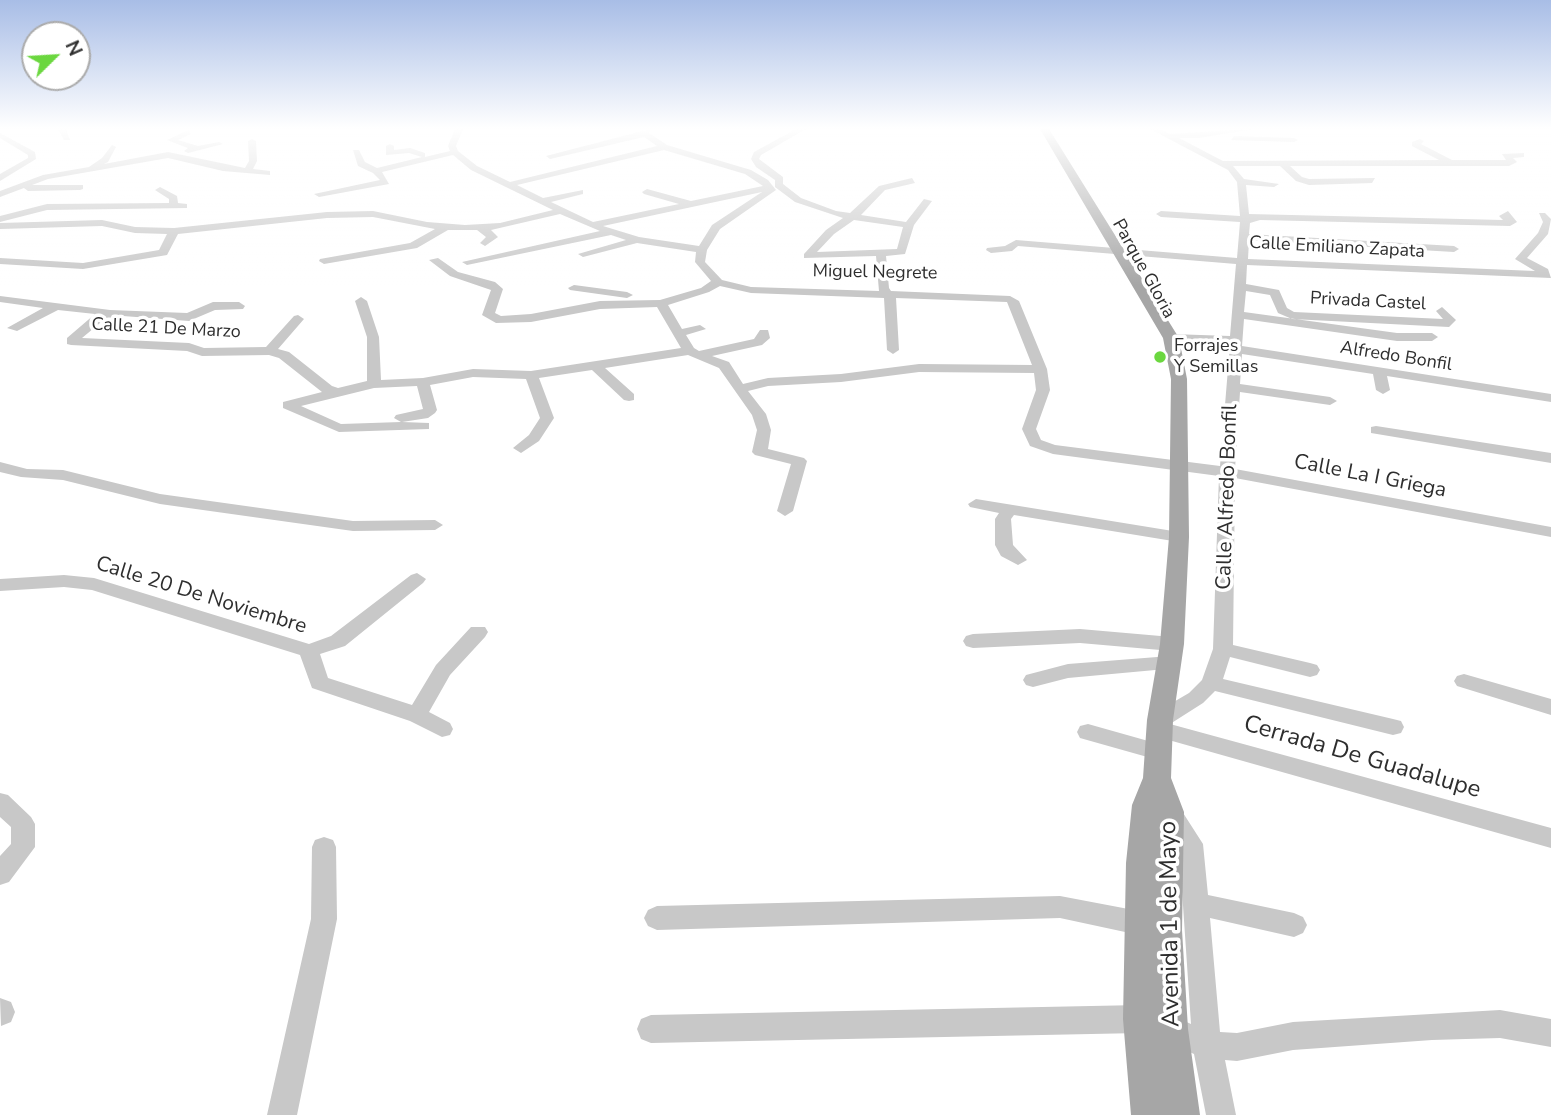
<!DOCTYPE html>
<html>
<head>
<meta charset="utf-8">
<style>
  body { margin:0 }
  #map { position:relative; width:1551px; height:1115px; overflow:hidden; background:#fff; font-family:"Nunito Sans",sans-serif }
  canvas { display:block }
  .north { position:absolute; left:21px; top:21px; width:70px; height:70px; box-sizing:border-box; background:#fff; border:2px solid #ababab; border-radius:50%; rotate:66deg; font-size:19px; font-weight:700; line-height:28px; text-align:center; color:#2e2e2e }
  .north::after { content:''; display:block; margin:auto; width:24px; height:32px; background:#6bd73f; clip-path:polygon(50% 0,100% 100%,50% 72%,0 100%) }
</style>
</head>
<body>
<div id="map">
<canvas width="1551" height="1115"></canvas>
<div class="north">N</div>
</div>
<script>
const ctx = document.querySelector('canvas').getContext('2d');
ctx.lineJoin = 'round';
const poly = rows => new Path2D(rows.map(r => 'M' + r).join(''));
function paint(path, color) { ctx.fillStyle = color; ctx.fill(path, 'evenodd'); }
function strokePath(path, color, width, dash) { ctx.strokeStyle = color; ctx.lineWidth = width; ctx.lineCap = dash ? 'butt' : 'round'; ctx.setLineDash(dash || []); ctx.stroke(path); }
function write(font, color, halo, rows, align = 'center') {
  ctx.font = font + ' "Nunito Sans",sans-serif'; ctx.lineWidth = 7; ctx.setLineDash([]); ctx.textBaseline = 'middle'; ctx.strokeStyle = halo; ctx.fillStyle = color; for (const [text, x, y, turn = 0] of rows) {
    ctx.save(); ctx.translate(x, y); ctx.rotate((+turn || 0) * Math.PI / 180); ctx.textAlign = isNaN(turn) ? turn : align; if (halo) ctx.strokeText(text, 0, 0); ctx.fillText(text, 0, 0); ctx.restore();
  }
}
const minor = poly([
  [58,129,66,129,70,140,64,140,58,129],
  [455,129,463,129,456,146,458,151,477,166,510,182,657,146,644,137,550,159,546,156,650,129,649,133,667,145,751,170,768,180,776,190,720,229,707,250,705,262,722,280,751,287,879,291,876,256,804,258,804,254,826,230,843,218,795,202,775,187,775,180,756,167,751,159,754,152,796,129,806,129,761,155,759,159,783,177,783,184,801,198,836,211,850,213,879,186,912,178,915,183,885,190,861,215,906,222,924,199,932,201,914,225,905,254,886,256,889,288,891,291,1010,296,1019,301,1047,369,1050,390,1036,429,1041,440,1055,445,1220,466,1230,344,1171,342,1165,338,1171,334,1230,336,1236,264,1018,246,1012,251,991,253,986,250,987,248,1005,246,1016,240,1237,258,1240,222,1161,217,1156,214,1161,211,1240,216,1237,182,1228,170,1150,129,1161,129,1169,134,1253,129,1199,138,1179,138,1223,161,1439,160,1412,146,1412,142,1420,139,1424,141,1421,144,1452,160,1506,160,1502,154,1524,153,1524,157,1513,158,1517,162,1509,166,1290,166,1302,177,1309,179,1375,178,1372,183,1309,185,1296,181,1280,166,1233,166,1244,179,1279,184,1274,187,1246,185,1249,214,1503,220,1499,216,1508,211,1517,222,1510,226,1260,220,1250,223,1249,234,1454,246,1459,249,1454,252,1249,240,1248,259,1535,271,1515,259,1538,233,1543,222,1539,213,1545,213,1551,219,1548,234,1527,258,1548,269,1551,278,1247,265,1246,284,1279,290,1287,308,1294,312,1443,319,1436,311,1442,307,1456,320,1449,327,1292,319,1278,313,1270,295,1246,291,1244,312,1397,333,1432,333,1438,337,1432,341,1397,341,1244,319,1242,346,1551,394,1551,402,1387,376,1390,390,1383,394,1376,390,1373,374,1242,354,1240,384,1330,397,1337,401,1330,405,1240,392,1235,469,1551,527,1551,537,1235,478,1233,645,1310,663,1317,665,1320,670,1317,675,1310,677,1230,657,1223,679,1393,719,1401,721,1404,727,1401,733,1393,735,1215,691,1203,703,1170,724,1551,828,1551,848,1151,735,1148,729,1153,714,1189,693,1202,680,1213,649,1219,476,1053,454,1030,446,1022,429,1036,390,1034,373,919,372,841,382,768,386,748,391,766,414,771,430,768,449,804,458,807,461,793,511,785,516,777,511,791,464,755,455,752,452,757,430,752,415,719,368,688,355,605,368,634,394,634,400,629,401,624,400,592,370,539,378,554,418,539,441,521,453,513,448,529,435,540,418,526,379,473,377,430,385,437,410,435,413,428,418,402,422,429,423,429,429,339,432,283,408,283,402,322,392,279,358,269,355,202,356,187,351,71,345,67,344,67,338,95,314,58,310,17,331,7,328,43,308,0,302,0,296,110,310,187,313,213,302,239,302,245,306,243,309,215,310,189,321,123,316,106,318,82,338,189,343,204,348,266,347,294,316,298,315,304,319,278,349,289,352,332,386,338,388,367,381,367,337,355,301,361,297,367,301,379,337,381,380,423,378,473,369,531,371,681,348,657,307,600,309,531,322,496,323,482,315,491,290,450,276,429,260,438,258,458,272,495,282,503,289,495,313,501,316,531,314,600,301,660,300,701,288,711,281,695,262,696,252,637,243,583,257,578,254,626,240,611,235,467,265,462,262,600,231,560,214,491,230,498,237,485,246,480,243,486,237,477,230,448,230,417,248,324,264,319,261,320,259,410,243,435,229,373,217,327,218,178,234,167,255,83,269,0,264,0,258,83,263,159,250,167,234,135,233,102,226,0,229,0,223,102,220,135,227,174,228,327,212,373,211,427,222,465,225,500,223,553,210,471,170,453,155,382,172,389,184,319,197,314,194,380,180,373,173,358,166,353,150,359,150,365,162,377,168,422,157,409,153,386,155,386,146,390,144,394,146,394,150,410,148,425,153,425,157,450,151,448,146,455,129],
  [664,150,745,174,763,186,691,201,647,189,642,192,644,194,679,204,593,222,551,202,583,194,583,190,543,198,517,185,664,150],
  [762,192,712,225,699,246,639,237,603,226,762,192],
  [854,220,903,227,897,249,817,252,834,234,854,220],
  [720,286,751,293,884,298,887,350,893,354,899,350,896,298,1007,302,1032,365,919,364,841,374,768,378,743,384,729,362,712,356,762,345,770,338,768,330,760,330,754,339,699,351,694,348,686,335,706,329,700,325,682,329,668,305,709,292,720,286],
  [417,386,423,409,396,415,394,418,401,422,341,424,301,406,374,388,417,386],
  [188,130,191,134,178,140,198,146,219,142,223,144,188,153,184,151,188,148,167,140,188,130],
  [0,133,35,152,36,159,0,181,0,174,28,158,28,155,0,138,0,133],
  [1234,136,1294,138,1298,140,1294,142,1231,140,1234,136],
  [252,139,256,141,257,161,253,169,270,171,270,175,223,171,168,158,48,179,32,185,83,185,83,189,80,190,28,191,24,188,0,197,0,191,43,175,89,167,102,158,112,145,116,147,108,162,104,164,168,152,245,168,249,161,248,141,252,139],
  [160,187,177,196,178,203,187,204,187,208,47,210,0,222,0,216,47,204,169,203,169,199,155,190,160,187],
  [574,285,627,292,633,295,627,298,570,290,568,288,574,285],
  [1376,426,1551,453,1551,463,1371,433,1371,427,1376,426],
  [0,462,27,469,63,470,160,494,353,521,435,520,443,525,435,530,353,531,160,504,63,480,21,477,0,472,0,462],
  [976,499,1179,532,1188,537,1179,542,1014,515,1011,519,1013,545,1027,560,1018,565,1001,556,995,545,995,519,999,513,970,507,968,504,976,499],
  [417,573,426,579,423,583,345,646,320,654,328,678,412,705,436,665,471,627,485,627,488,632,485,637,450,675,429,712,450,723,453,729,450,735,442,737,410,721,312,688,300,655,92,590,64,587,0,591,0,579,64,575,94,578,309,644,331,636,411,575,417,573],
  [1080,629,1172,637,1179,639,1182,644,1179,649,1172,651,1080,643,973,648,966,646,963,641,966,636,973,634,1080,629],
  [1170,656,1177,658,1180,663,1177,668,1068,678,1033,687,1026,685,1023,680,1026,675,1068,664,1170,656],
  [1464,674,1551,699,1551,715,1457,686,1454,681,1457,676,1464,674],
  [1088,724,1166,746,1169,752,1166,758,1158,760,1080,738,1077,732,1080,726,1088,724],
  [0,793,8,795,31,817,35,824,35,847,9,882,0,885,0,856,11,844,11,827,0,817,0,793],
  [1170,802,1178,805,1203,844,1208,895,1294,913,1303,917,1307,925,1303,933,1294,937,1210,918,1220,1032,1237,1033,1293,1022,1500,1010,1551,1019,1551,1047,1500,1038,1432,1040,1293,1050,1237,1061,1225,1060,1236,1115,1206,1115,1194,1054,1161,1039,1157,1029,1161,1019,1171,1015,1191,1024,1179,846,1158,812,1162,805,1170,802],
  [324,837,333,840,336,847,337,919,297,1115,267,1115,311,919,312,847,315,840,324,837],
  [1060,896,1139,911,1148,915,1152,923,1148,931,1139,935,1060,918,657,930,648,926,644,918,648,910,657,906,1060,896],
  [0,998,11,1002,15,1012,11,1022,1,1026,0,998],
  [1140,1005,1150,1009,1154,1019,1150,1029,1140,1033,651,1043,641,1039,637,1029,641,1019,651,1015,1140,1005]
]);
const major = poly([
  [1040,129,1049,129,1179,338,1187,379,1189,537,1184,644,1173,720,1171,778,1184,812,1182,930,1188,1029,1200,1115,1131,1115,1123,1019,1126,863,1132,805,1143,778,1147,720,1160,644,1169,537,1171,379,1163,338,1040,129]
]);
const markers = [
  [1160,357,7,"#6bd73f"]
];
const farStreetnames = [
  ["Calle Emiliano Zapata",1337,248,3],
  ["Parque Gloria",1143,269,61],
  ["Miguel Negrete",875,273,1],
  ["Privada Castel",1368,302,3],
  ["Calle 21 De Marzo",166,329,3],
  ["Alfredo Bonfil",1396,357,9]
];
const farPoinames = [
  ["Forrajes",1174,347],
  ["Y Semillas",1174,368]
];
const streetNames = [
  ["Calle La I Griega",1370,477,11],
  ["Calle Alfredo Bonfil",1228,497,-88],
  ["Calle 20 De Noviembre",201,596,17]
];
const nearStreetnames = [
  ["Cerrada De Guadalupe",1362,758,16],
  ["Avenida 1 de Mayo",1171,924,-91]
];
paint(minor, '#c8c8c8');
paint(major, '#a6a6a6');
const sky = ctx.createLinearGradient(0, 0, 0, 285);
sky.addColorStop(0, '#a8bde6');
sky.addColorStop(0.45, '#fff');
sky.addColorStop(1, '#ffffff00');
ctx.fillStyle = sky;
ctx.fillRect(0, 0, 1551, 285);
for (const [x, y, r, color] of markers) { const dot = new Path2D(); dot.arc(x, y, r, 0, 2 * Math.PI); ctx.fillStyle = color; ctx.fill(dot); strokePath(dot, '#fff', 2.5); }
write('18px', '#2e2e2e', '#fff', farStreetnames);
write('18px', '#2e2e2e', '#fff', farPoinames, 'left');
write('21px', '#2e2e2e', '#fff', streetNames);
write('24px', '#2e2e2e', '#fff', nearStreetnames);
</script>
</body>
</html>
